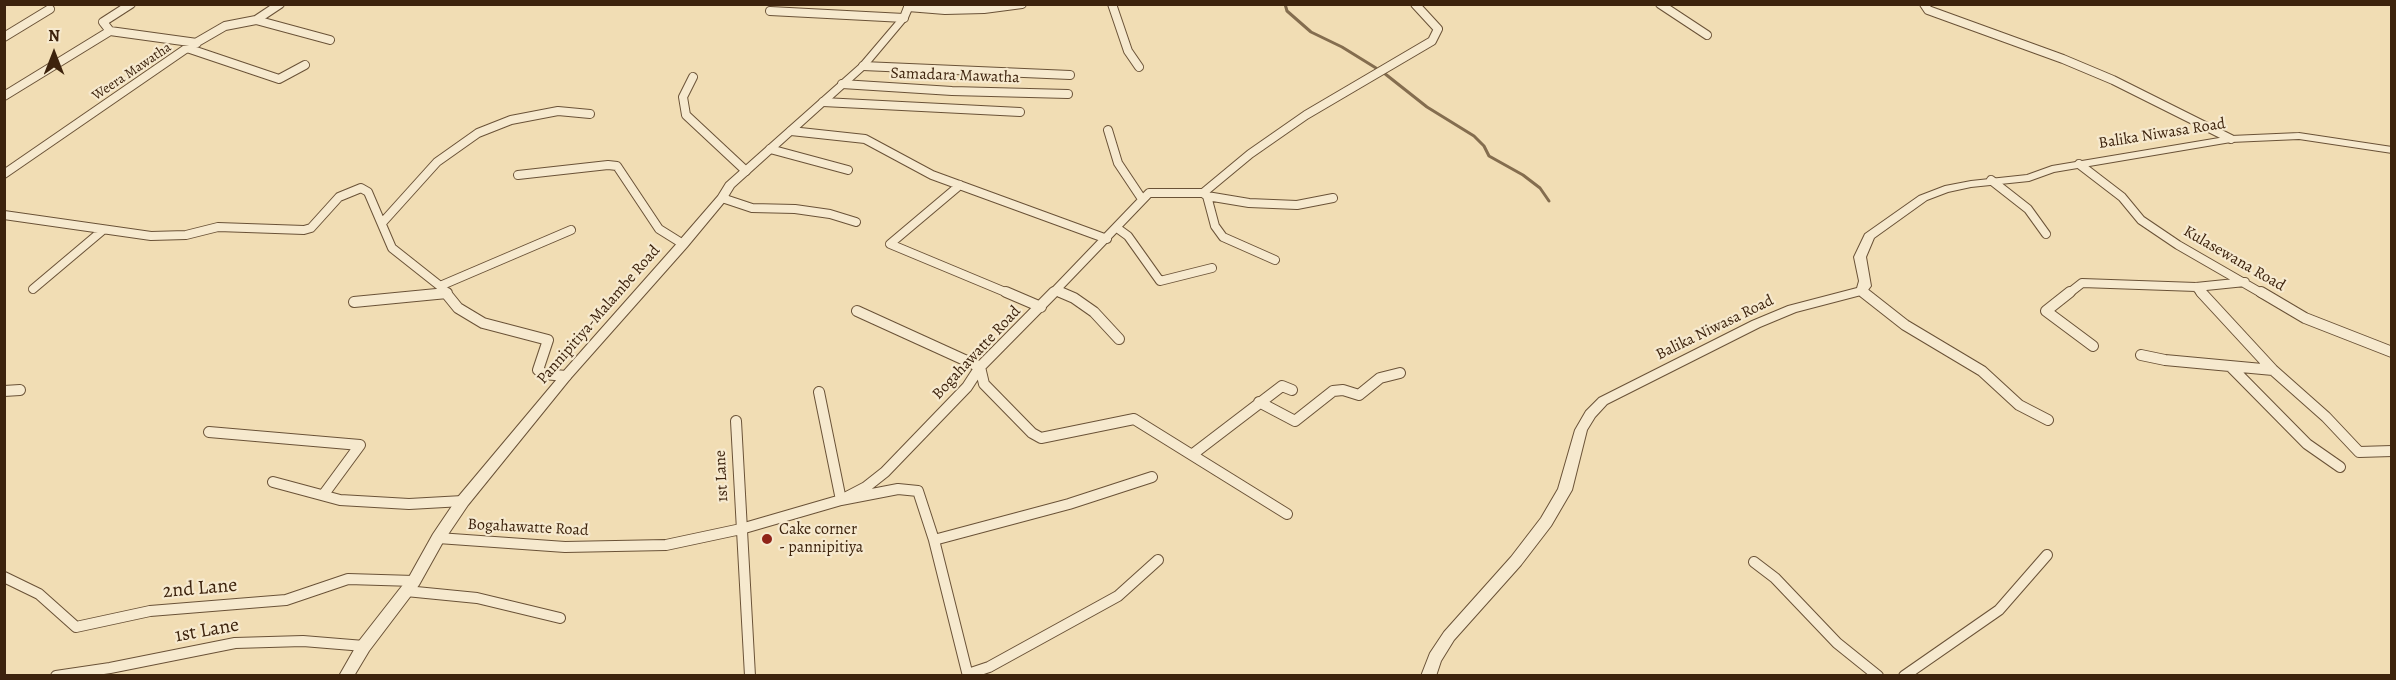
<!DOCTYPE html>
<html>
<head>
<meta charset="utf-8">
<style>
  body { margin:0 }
  #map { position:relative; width:2396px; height:680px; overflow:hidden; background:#f1ddb4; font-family:Alegreya,serif }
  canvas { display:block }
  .frame { position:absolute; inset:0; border:6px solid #3d230d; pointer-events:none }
  .north { position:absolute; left:24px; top:24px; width:60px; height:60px; -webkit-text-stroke:4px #f6e9ce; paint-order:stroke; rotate:0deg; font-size:16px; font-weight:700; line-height:24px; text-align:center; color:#3d230d }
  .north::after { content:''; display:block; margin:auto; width:21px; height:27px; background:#3d230d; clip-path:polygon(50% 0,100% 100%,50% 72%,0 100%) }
</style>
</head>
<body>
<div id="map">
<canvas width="2396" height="680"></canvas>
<div class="frame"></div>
<div class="north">N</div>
</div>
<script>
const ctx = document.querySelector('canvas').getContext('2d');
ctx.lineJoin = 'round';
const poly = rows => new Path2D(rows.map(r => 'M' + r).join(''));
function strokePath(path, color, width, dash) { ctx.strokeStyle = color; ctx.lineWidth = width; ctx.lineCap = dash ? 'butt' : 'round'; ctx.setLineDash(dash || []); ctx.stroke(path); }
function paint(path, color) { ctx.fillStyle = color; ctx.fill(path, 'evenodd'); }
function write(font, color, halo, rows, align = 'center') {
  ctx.font = font + ' Alegreya,serif'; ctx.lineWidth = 4.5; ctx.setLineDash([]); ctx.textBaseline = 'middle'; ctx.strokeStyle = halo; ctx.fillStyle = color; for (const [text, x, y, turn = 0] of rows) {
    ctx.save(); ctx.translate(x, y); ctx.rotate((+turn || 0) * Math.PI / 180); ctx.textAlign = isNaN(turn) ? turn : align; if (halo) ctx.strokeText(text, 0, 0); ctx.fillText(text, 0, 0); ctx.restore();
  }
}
const stream = poly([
  [1285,4,1287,11,1311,32,1342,47,1376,68],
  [1384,73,1427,107,1474,136,1484,146,1489,156,1523,175,1540,188,1549,201]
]);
const minorFar1 = poly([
  [1112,4,1128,51,1139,67],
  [1660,4,1707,35],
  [1924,4,1928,10,2063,59,2113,80,2231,139],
  [908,7,945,10,984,9,1022,4],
  [770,11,904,18],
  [256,20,330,40],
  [110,31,103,22,131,4],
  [4,37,50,9],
  [187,48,279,79,305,65],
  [863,66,1070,75],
  [693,77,683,97,686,115,746,171],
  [842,84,952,91,1068,94],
  [4,96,110,31,197,43],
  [823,102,1020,112],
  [1108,130,1118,163,1142,199],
  [791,131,865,139,932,175,1107,239],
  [770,149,848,170],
  [2079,164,2122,197,2141,220,2178,245,2263,294],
  [4,174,187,48,225,26,256,20,280,4],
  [518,175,608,165,617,166,659,229,683,244],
  [1991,180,2028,209,2046,234],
  [960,185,890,244,1010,294],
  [1203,193,1207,196,1249,203,1297,205,1333,198],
  [1207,196,1215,226,1223,237,1275,260],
  [722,198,752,208,795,209,830,214,856,222],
  [4,215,151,236,186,235,218,227,304,230,311,228,339,197,361,188,368,192,392,248,440,286,447,294],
  [382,223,437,162,478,133,511,120,558,111,590,114],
  [1117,228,1128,236,1160,281,1212,268],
  [440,286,571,230],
  [2196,287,2202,294],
  [33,289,103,230],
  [1056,291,1064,294],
  [1861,291,1865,294],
  [437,294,447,293],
  [1052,294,1149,193,1203,193,1250,154,1306,115,1432,41,1438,29,1415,4],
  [2068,294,2082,283,2196,287,2245,282]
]);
const minor = poly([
  [445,292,458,308,483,323,548,340,538,370,544,374,566,376],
  [1006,292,1041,307],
  [1060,292,1074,298,1094,312,1119,339],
  [1863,292,1905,325,1982,371,2019,405,2048,420],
  [2070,292,2046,311,2093,346],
  [2201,292,2273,370,2326,417,2359,452,2392,451],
  [2261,292,2305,318,2392,352],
  [354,302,447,293],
  [857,311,980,367,984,384,1032,433,1041,438,1134,419,1287,514],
  [2141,355,2165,360,2273,370],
  [2230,366,2307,444,2340,467],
  [4,391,20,390],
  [819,392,841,500,898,489,918,491,934,540,968,676],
  [1259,402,1295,421,1333,391,1343,390,1359,395,1380,378,1400,373],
  [736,421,750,676],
  [209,432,360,445,324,494],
  [1193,454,1282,386,1292,390],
  [273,482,340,500,409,504,463,501],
  [438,538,565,547,666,545,741,529,841,500,866,487,885,472,967,387,980,367,1054,292],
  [934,540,1069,504,1152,477],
  [1754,562,1775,578,1837,643,1878,676],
  [4,577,39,594,76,627,150,611,286,600,348,579,414,581],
  [406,591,477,598,560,618],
  [968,674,989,667,1118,596,1158,560],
  [56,676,110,668,235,643,303,641,364,646],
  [1904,676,1999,610,2047,555]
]);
const tertiary = poly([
  [905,4,914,4,908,18,866,68,734,187,726,200,687,247,570,379,468,505,443,542,419,585,369,651,354,676,339,676,359,641,409,577,433,534,458,497,562,373,679,241,718,196,726,183,860,64,900,17,905,4],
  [2299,133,2392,147,2392,153,2299,139,2231,142,2054,172,2029,181,1971,187,1948,192,1927,200,1874,238,1866,257,1871,286,1865,294,1796,312,1760,327,1607,404,1595,417,1587,430,1572,490,1551,526,1521,565,1454,640,1441,661,1436,676,1421,676,1430,653,1444,632,1511,557,1541,518,1558,489,1575,430,1586,411,1599,398,1752,321,1788,306,1857,288,1859,281,1854,257,1865,234,1919,196,1945,186,1971,181,2027,175,2052,166,2231,136,2299,133]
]);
const markers = [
  [767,539,6,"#8f2418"]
];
const farStreetnames = [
  ["Weera Mawatha",132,72,-34]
];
const streetNames = [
  ["Samadara Mawatha",955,76,2],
  ["Balika Niwasa Road",2162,134,-9],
  ["Kulasewana Road",2234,259,30],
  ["Pannipitiya-Malambe Road",599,315,-49],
  ["Balika Niwasa Road",1715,328,-26],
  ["Bogahawatte Road",977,353,-47],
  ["1st Lane",722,476,-93],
  ["Bogahawatte Road",528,528,3]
];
const poiNames = [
  ["Cake corner",779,530],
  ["- pannipitiya",779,548]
];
const nearStreetnames = [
  ["2nd Lane",200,589,-5],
  ["1st Lane",207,631,-10]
];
strokePath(stream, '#846d4f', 3);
strokePath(minorFar1, '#6a5237', 10);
strokePath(minor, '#6a5237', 12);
strokePath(tertiary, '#6a5237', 2);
strokePath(minorFar1, '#f6e9ce', 8);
strokePath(minor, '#f6e9ce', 10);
paint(tertiary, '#f6e9ce');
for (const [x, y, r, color] of markers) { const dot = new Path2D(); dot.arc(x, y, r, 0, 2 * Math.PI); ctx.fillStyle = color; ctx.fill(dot); strokePath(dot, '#f6e9ce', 2); }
write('14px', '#3d230d', '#f6e9ce', farStreetnames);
write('16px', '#3d230d', '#f6e9ce', streetNames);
write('16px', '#3d230d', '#f6e9ce', poiNames, 'left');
write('20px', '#3d230d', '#f6e9ce', nearStreetnames);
</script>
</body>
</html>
